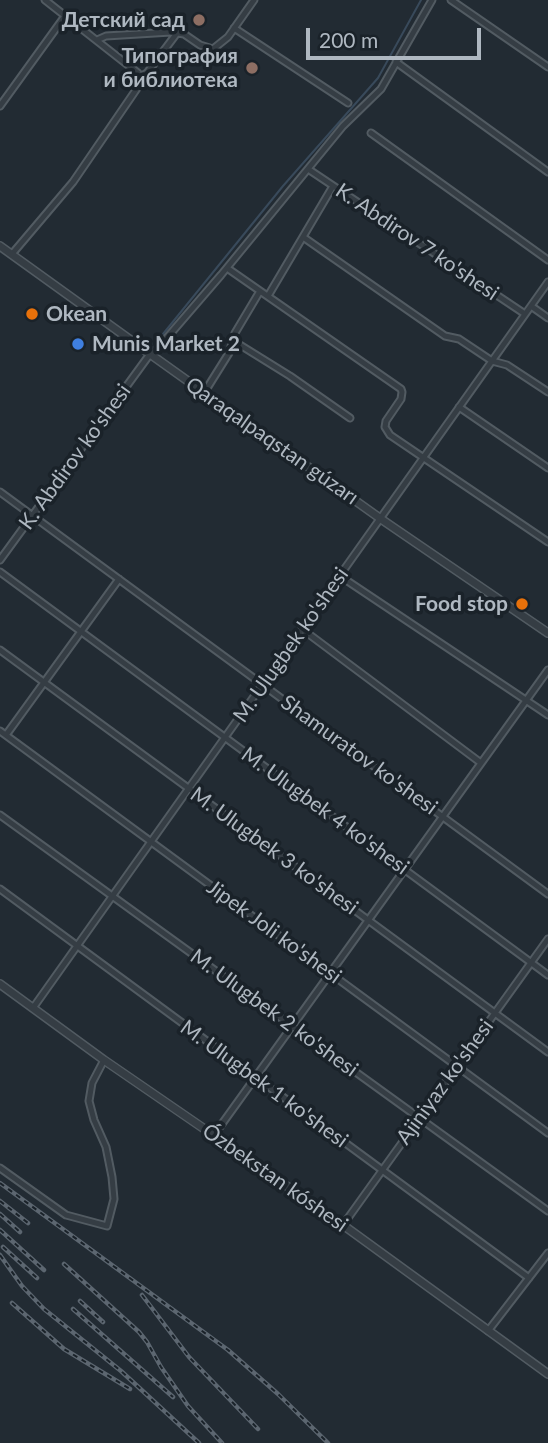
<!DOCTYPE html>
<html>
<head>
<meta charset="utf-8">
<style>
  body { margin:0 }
  #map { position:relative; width:548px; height:1443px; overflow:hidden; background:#222b33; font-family:Lato,sans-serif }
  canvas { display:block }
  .scale { position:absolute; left:306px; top:28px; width:175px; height:32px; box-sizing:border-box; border:4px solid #afb8c1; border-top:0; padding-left:9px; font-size:21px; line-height:24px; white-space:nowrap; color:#afb8c1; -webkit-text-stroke:5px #1a2229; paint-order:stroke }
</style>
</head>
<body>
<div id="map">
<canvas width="548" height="1443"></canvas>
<div class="scale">200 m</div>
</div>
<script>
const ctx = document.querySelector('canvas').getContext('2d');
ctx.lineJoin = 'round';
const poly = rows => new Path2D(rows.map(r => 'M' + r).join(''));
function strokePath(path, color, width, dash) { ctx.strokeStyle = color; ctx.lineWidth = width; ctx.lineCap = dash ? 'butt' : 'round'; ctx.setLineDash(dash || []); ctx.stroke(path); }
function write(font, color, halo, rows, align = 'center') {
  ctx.font = font + ' Lato,sans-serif'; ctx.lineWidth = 7; ctx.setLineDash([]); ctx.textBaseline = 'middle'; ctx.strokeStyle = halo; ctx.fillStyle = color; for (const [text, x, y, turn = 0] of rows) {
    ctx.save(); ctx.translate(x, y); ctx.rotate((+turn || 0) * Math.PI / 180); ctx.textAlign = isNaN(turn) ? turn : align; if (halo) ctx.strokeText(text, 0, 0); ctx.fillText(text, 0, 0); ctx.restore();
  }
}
const stream = poly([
  [163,334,283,186,378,78,421,0]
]);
const minor = poly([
  [451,0,548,67],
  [234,28,348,103],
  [97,40,106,36,171,32,184,34,200,45,213,49,228,37,254,0],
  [396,62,548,172],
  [140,77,147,73,177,33],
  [0,106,65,16],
  [371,133,548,260],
  [308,169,525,314],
  [303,237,445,336,459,339,492,361,507,365,548,392],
  [12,254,73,182,140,84,138,73,45,0],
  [227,268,401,389,402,392,401,399,386,421,385,427,390,435,548,542],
  [268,296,333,186],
  [531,306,548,318],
  [232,340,290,376,350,418],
  [204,393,229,353,235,333,260,291],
  [459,407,548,468],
  [0,492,548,894],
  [0,560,150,354,159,347,221,275,343,126,381,89,432,0],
  [0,572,548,975],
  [340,576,548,715],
  [302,629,481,763],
  [0,650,548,1052],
  [0,731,548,1133],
  [6,735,119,579],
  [0,815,548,1211],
  [0,889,529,1278],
  [33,1008,548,282],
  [214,1135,548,670],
  [0,1168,66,1215,107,1226,114,1199,112,1177,106,1147,94,1120,89,1101,92,1083,104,1060],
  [343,1225,548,939],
  [488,1331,548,1253]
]);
const tertiary = poly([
  [0,246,150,354,381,519,548,633],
  [0,984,104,1060,219,1139,343,1225,548,1374]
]);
const rail = poly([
  [0,1183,228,1350,278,1394,328,1443],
  [0,1201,28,1223],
  [0,1214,20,1232],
  [0,1230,44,1270],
  [3,1247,37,1278],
  [0,1255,22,1286,44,1309,121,1371,199,1443],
  [64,1264,139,1332,147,1342,161,1367,188,1406,222,1443],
  [142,1295,189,1357,258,1429],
  [80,1301,103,1322],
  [12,1303,64,1349,130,1389],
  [73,1309,173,1397]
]);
const markers = [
  [199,20,7,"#8d6e63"],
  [252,68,7,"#8d6e63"],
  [32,314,7,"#e8710a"],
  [78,344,7,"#3f7fe0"],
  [522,604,7,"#e8710a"]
];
const poiNames = [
  ["Детский сад",185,20],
  ["Типография",238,56],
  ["и библиотека",238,80],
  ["Okean",46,314,"left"],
  ["Munis Market 2",92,344,"left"],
  ["Food stop",508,604]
];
const streetNames = [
  ["K. Abdirov 7 ko'shesi",417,242,34],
  ["Qaraqalpaqstan gúzarı",272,441,35],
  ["K. Abdirov ko'shesi",75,457,-54],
  ["M. Ulugbek ko'shesi",291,645,-55],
  ["Shamuratov ko'shesi",359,755,36],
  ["M. Ulugbek 4 ko'shesi",325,811,36],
  ["M. Ulugbek 3 ko'shesi",274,851,36],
  ["Jipek Joli ko'shesi",274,932,36],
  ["M. Ulugbek 2 ko'shesi",274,1013,36],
  ["Ajiniyaz ko'shesi",445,1082,-54],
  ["M. Ulugbek 1 ko'shesi",264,1084,36],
  ["Ózbekstan kóshesi",275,1178,35]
];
strokePath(stream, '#394a5b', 2);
strokePath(minor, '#525b62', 9);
strokePath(tertiary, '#525b62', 10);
strokePath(minor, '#353d44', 5);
strokePath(tertiary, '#353d44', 7);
strokePath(rail, '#5c6670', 4.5);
strokePath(rail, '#1a2229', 2, [5]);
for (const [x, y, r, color] of markers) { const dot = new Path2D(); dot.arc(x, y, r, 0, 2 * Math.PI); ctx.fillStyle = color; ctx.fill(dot); strokePath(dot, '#1a2229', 2.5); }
write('bold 21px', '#afb8c1', '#1a2229', poiNames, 'right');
write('21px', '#afb8c1', '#1a2229', streetNames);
</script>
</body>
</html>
